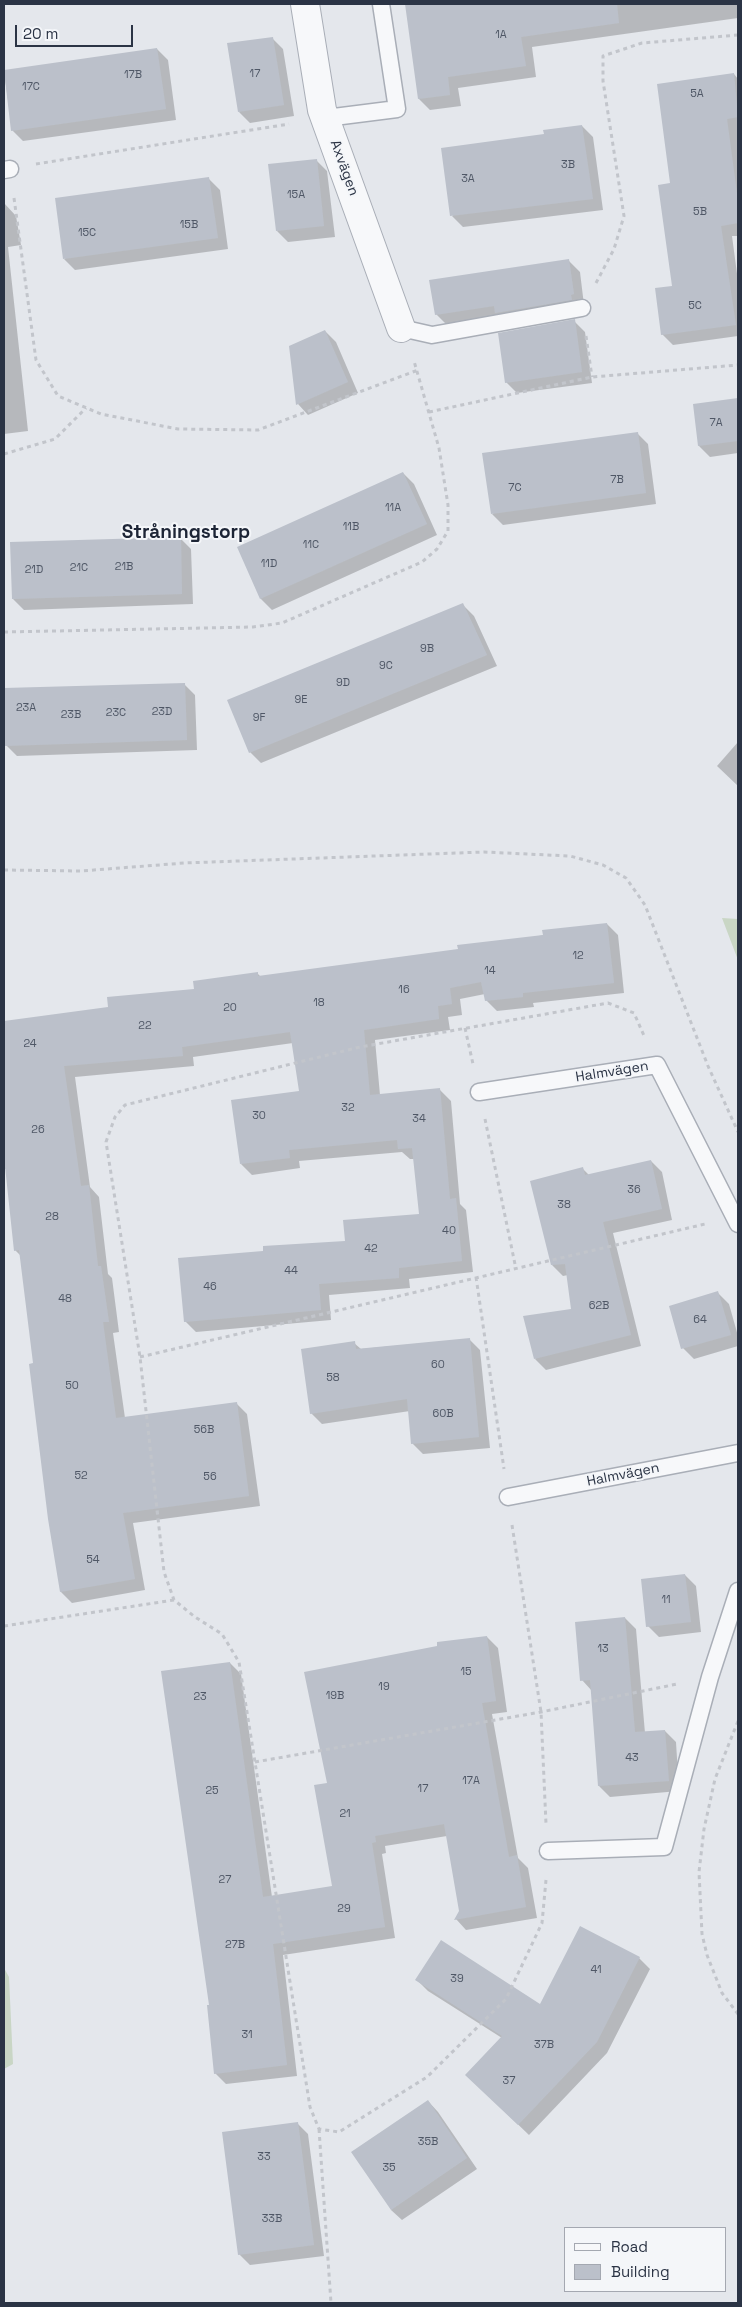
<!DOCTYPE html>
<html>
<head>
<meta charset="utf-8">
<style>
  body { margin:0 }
  #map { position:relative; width:742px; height:2307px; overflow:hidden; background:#e4e7ec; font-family:"Space Grotesk",sans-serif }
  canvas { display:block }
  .frame { position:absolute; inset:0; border:5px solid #2b3445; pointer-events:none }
  .legend { position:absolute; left:564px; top:2227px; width:162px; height:65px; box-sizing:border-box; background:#f4f6f9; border:1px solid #a4a8b1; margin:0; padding:6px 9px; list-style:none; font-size:15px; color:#2b3445 }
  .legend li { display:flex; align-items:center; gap:10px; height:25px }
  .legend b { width:25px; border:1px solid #a4a8b1 }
  .scale { position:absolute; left:15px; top:25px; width:118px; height:22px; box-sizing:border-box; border:2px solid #2b3445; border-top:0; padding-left:6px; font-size:15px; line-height:18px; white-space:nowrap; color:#2b3445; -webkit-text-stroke:4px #f4f6f9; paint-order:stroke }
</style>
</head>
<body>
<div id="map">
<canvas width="742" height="2307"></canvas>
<div class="frame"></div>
<ul class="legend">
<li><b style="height:6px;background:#f7f8fa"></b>Road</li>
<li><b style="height:14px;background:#bbc0ca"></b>Building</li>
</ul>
<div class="scale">20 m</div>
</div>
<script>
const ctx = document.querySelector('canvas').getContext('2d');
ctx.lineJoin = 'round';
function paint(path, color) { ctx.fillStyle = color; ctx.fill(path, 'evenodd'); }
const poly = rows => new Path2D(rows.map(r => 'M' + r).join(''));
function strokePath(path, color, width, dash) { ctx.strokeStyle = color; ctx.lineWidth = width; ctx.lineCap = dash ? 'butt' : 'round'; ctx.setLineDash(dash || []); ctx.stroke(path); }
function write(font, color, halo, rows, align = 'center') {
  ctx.font = font + ' "Space Grotesk",sans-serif'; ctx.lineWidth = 4; ctx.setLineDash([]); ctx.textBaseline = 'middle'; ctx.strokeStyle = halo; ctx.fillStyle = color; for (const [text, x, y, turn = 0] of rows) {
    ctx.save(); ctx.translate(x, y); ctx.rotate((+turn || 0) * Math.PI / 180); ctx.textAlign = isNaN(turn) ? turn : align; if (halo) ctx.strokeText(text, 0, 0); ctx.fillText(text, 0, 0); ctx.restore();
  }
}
const green = poly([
  [722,918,738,919,738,960],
  [4,1968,9,1977,13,2064,4,2069]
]);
const shadow = poly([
  [406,4,447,4,448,7,472,4,738,4,738,18,532,47,536,77,458,88,461,106,430,110,419,99],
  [272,38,283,49,294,116,250,123,239,112],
  [157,49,168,60,176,120,23,141,12,130,4,71],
  [734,74,738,79,738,236,732,236,738,281,738,336,673,345,662,334,673,287,671,184],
  [582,126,593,137,603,210,463,227,452,216,545,136],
  [316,160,327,171,335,237,288,242,277,231],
  [209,179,220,190,228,249,75,270,64,259],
  [4,203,16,216,21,245,8,247,28,431,4,434],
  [569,261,580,272,584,305,447,325,436,314],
  [574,321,585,332,592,383,517,393,506,382],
  [325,331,336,342,358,393,308,415,298,404],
  [738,400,738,453,710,457,699,446,694,405],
  [637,433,648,444,656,504,503,525,492,514],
  [403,473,414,484,437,535,272,610,261,599,239,548],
  [180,538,191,549,193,604,24,610,13,599],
  [463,605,474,616,497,666,261,763,250,752],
  [184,684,195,695,197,750,17,756,6,745,4,690],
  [738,742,738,786,717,766],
  [607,924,618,935,624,993,533,1003,534,1007,497,1011,486,1000,485,994,460,999,462,1015,448,1017,450,1030,375,1040,380,1095,440,1090,451,1101,460,1204,466,1210,473,1272,409,1279,410,1288,329,1295,331,1320,196,1332,185,1321,264,1252,346,1242,420,1215,414,1159,410,1159,402,1152,299,1161,300,1168,252,1175,241,1164,300,1092,293,1043,193,1057,194,1066,75,1077,90,1187,99,1197,108,1274,112,1278,119,1332,113,1333,125,1418,236,1403,247,1414,260,1506,133,1523,145,1590,72,1603,61,1592,21,1256,15,1250,7,1170,4,1168,4,1023,109,1008,196,990,257,973,261,977,459,950],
  [651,1161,662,1172,672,1220,613,1233,641,1346,546,1370,535,1359,572,1310,568,1275,563,1276,552,1265,583,1169,589,1175],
  [718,1293,729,1304,738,1336,738,1346,694,1359,683,1348],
  [469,1339,480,1350,490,1448,423,1454,412,1443,410,1411,322,1424,311,1413,354,1343,361,1349],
  [685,1575,696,1586,701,1632,659,1637,648,1626],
  [625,1618,636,1629,645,1733,665,1731,676,1742,679,1791,610,1797,599,1786,592,1691,582,1680],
  [487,1637,498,1648,507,1712,492,1714,518,1858,528,1868,537,1918,466,1930,456,1919,461,1912,447,1836,385,1846,386,1853,382,1854,395,1938,283,1955,297,2076,226,2084,215,2073,210,2006,230,1663,241,1674,272,1897,334,1887,328,1784],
  [639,1958,650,1969,607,2053,529,2135,478,2086,502,2038,428,1991,417,1980,541,2005],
  [428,2101,438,2112,477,2169,402,2220,391,2210],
  [297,2123,308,2134,324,2256,250,2265,239,2254]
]);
const building = poly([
  [405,4,617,4,619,23,521,37,526,66,448,77,450,95,418,99],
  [273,37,284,105,238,112,227,43],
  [157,48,166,109,11,131,4,70],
  [734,73,738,117,727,119,738,201,738,223,721,226,736,325,661,335,655,288,672,286,658,185,670,183,657,84],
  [582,125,593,199,450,216,441,148,544,134,543,130],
  [317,159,324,226,276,231,268,164],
  [209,177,218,238,63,259,55,198],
  [569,259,574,294,571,295,572,300,495,313,494,306,435,315,429,280],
  [575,319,582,372,505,383,498,333],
  [325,330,348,382,296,405,289,346],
  [738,398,738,441,698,446,693,404],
  [638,432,646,493,491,514,482,453],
  [403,472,427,524,260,599,237,547],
  [181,537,182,594,12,599,10,542],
  [463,603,487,655,249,753,227,700],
  [185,683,187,740,4,746,4,688],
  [607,923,614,983,523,993,523,997,485,1001,481,982,450,988,452,1004,438,1006,439,1019,364,1030,370,1095,440,1088,450,1199,456,1198,462,1261,399,1268,399,1278,319,1284,321,1310,184,1322,178,1258,263,1251,263,1246,345,1241,343,1220,419,1214,412,1148,398,1149,397,1140,289,1150,290,1158,240,1164,231,1100,299,1091,290,1032,182,1047,183,1056,64,1066,81,1186,89,1185,98,1266,101,1266,109,1322,103,1322,116,1418,237,1402,249,1496,123,1513,135,1579,60,1592,48,1519,29,1364,33,1363,19,1250,14,1251,4,1157,4,1021,108,1007,107,997,194,989,193,981,258,972,258,976,458,949,457,945,543,935,542,930],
  [651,1160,662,1209,603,1222,631,1335,534,1359,523,1316,571,1309,565,1264,551,1265,530,1181,583,1167,585,1175],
  [718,1291,731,1335,681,1349,669,1306],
  [470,1338,479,1437,411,1444,407,1399,310,1414,301,1349,355,1341,356,1349],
  [685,1574,691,1622,646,1627,641,1579],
  [625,1617,635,1732,665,1730,669,1781,598,1786,590,1680,580,1681,575,1622],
  [487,1636,496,1701,482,1703,509,1857,517,1855,526,1907,454,1920,459,1911,444,1824,375,1836,376,1842,372,1843,385,1927,273,1944,287,2065,214,2074,207,2005,209,2005,161,1671,230,1662,263,1897,332,1886,314,1785,327,1783,304,1672,437,1646,437,1642],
  [580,1926,640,1957,597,2042,518,2125,465,2075,502,2036,415,1980,441,1940,540,2004],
  [428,2100,467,2158,391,2210,351,2152],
  [298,2122,314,2245,238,2255,222,2132]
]);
const path = poly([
  [36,164,289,124],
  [14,198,36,360,58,396,101,414,178,429,258,430,418,370],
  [596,283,614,249,624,216,603,81,603,56,642,43,738,35],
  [586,336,592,377],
  [429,412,592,377,738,365],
  [4,454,55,439,86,408],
  [4,632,253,627,282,623,422,562,437,549,448,531,448,505,439,448,414,361],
  [4,870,81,871,184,863,484,852,570,856,603,865,626,878,645,905,708,1066,738,1132],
  [465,1028,473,1064],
  [485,1119,516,1269],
  [476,1277,504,1469],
  [140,1357,705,1224],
  [512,1525,541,1712,546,1824],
  [4,1626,174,1600],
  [738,1721,715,1779,704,1829,699,1872,702,1934,707,1955,722,1993,738,2014],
  [255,1762,541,1712,677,1684],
  [546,1880,542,1923,506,1999,427,2077,339,2132,319,2129,310,2107,239,1662,222,1634,195,1617,174,1600,164,1572,140,1357,106,1142,115,1117,125,1105,360,1047,608,1003,634,1013,645,1038],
  [319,2129,331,2303]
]);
const lane = poly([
  [326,118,397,109,381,4],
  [4,170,10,169],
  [401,328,432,335,582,308],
  [479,1092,657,1065,738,1224],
  [508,1497,738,1453],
  [548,1851,664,1847,710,1677,738,1591]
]);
const street = poly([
  [305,4,322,110,401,328]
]);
const numberNames = [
  ["1A",501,35],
  ["17",255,74],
  ["17B",133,75],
  ["17C",31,87],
  ["5A",697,94],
  ["3B",568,165],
  ["3A",468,179],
  ["15A",296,195],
  ["5B",700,212],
  ["15B",189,225],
  ["15C",87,233],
  ["5C",695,306],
  ["7A",716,423],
  ["7B",617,480],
  ["7C",515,488],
  ["11A",393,508],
  ["11B",351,527],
  ["11C",311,545],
  ["11D",269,564],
  ["21B",124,567],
  ["21C",79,568],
  ["21D",34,570],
  ["9B",427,649],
  ["9C",386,666],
  ["9D",343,683],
  ["9E",301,700],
  ["23A",26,708],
  ["23D",162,712],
  ["23C",116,713],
  ["23B",71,715],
  ["9F",259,718],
  ["12",578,956],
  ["14",490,971],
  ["16",404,990],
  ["18",319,1003],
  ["20",230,1008],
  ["22",145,1026],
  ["24",30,1044],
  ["32",348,1108],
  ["30",259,1116],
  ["34",419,1119],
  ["26",38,1130],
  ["36",634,1190],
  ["38",564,1205],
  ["28",52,1217],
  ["40",449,1231],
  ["42",371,1249],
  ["44",291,1271],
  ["46",210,1287],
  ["48",65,1299],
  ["62B",599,1306],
  ["64",700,1320],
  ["60",438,1365],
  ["58",333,1378],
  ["50",72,1386],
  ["60B",443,1414],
  ["56B",204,1430],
  ["52",81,1476],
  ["56",210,1477],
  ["54",93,1560],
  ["11",666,1600],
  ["13",603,1649],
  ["15",466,1672],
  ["19",384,1687],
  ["19B",335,1696],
  ["23",200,1697],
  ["43",632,1758],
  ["17A",471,1781],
  ["17",423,1789],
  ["25",212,1791],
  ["21",345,1814],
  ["27",225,1880],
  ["29",344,1909],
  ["27B",235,1945],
  ["41",596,1970],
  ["39",457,1979],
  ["31",247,2035],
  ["37B",544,2045],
  ["37",509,2081],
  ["35B",428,2142],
  ["33",264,2157],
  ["35",389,2168],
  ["33B",272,2219]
];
const streetNames = [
  ["Axvägen",344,168,70],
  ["Halmvägen",612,1072,-9],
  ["Halmvägen",623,1475,-11]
];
const districtNames = [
  ["Stråningstorp",186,533]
];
paint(green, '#c9d6c5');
paint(shadow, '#0003');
paint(building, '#bbc0ca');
strokePath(lane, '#a9aeb7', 19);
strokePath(street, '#a9aeb7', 30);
strokePath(path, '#c2c5cb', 3, [4, 4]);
strokePath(lane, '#f7f8fa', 16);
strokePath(street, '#f7f8fa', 28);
write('11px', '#4f5766', null, numberNames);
write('14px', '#2b3445', '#f4f6f9', streetNames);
write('bold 19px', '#1d2536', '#f4f6f9', districtNames);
</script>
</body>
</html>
